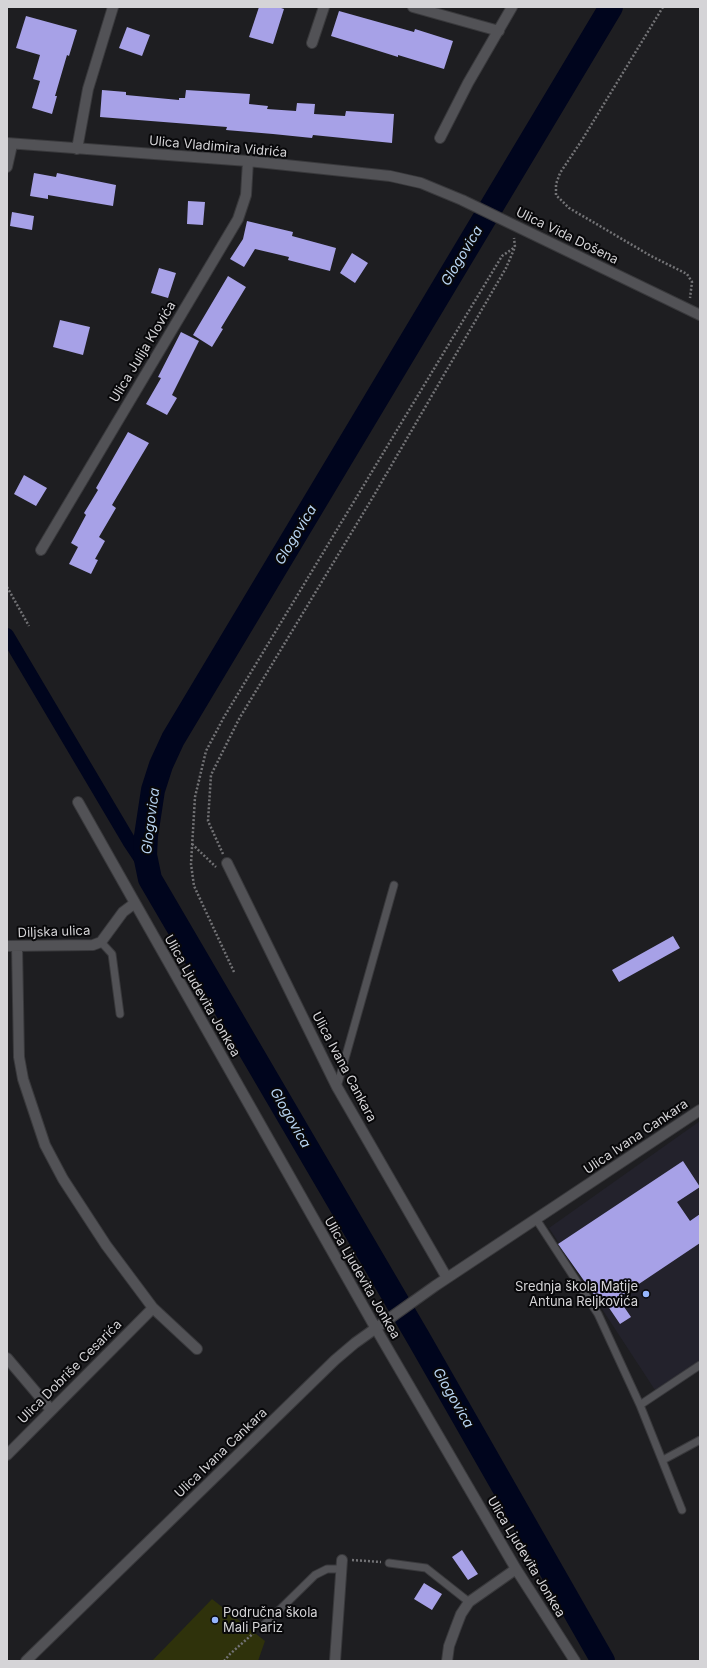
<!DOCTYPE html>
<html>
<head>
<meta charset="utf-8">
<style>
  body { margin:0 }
  #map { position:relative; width:707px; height:1668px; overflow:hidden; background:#1e1e21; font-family:Inter,sans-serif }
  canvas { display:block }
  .frame { position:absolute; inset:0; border:8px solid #d5d4d7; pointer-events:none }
</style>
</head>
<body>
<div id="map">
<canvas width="707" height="1668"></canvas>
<div class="frame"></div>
</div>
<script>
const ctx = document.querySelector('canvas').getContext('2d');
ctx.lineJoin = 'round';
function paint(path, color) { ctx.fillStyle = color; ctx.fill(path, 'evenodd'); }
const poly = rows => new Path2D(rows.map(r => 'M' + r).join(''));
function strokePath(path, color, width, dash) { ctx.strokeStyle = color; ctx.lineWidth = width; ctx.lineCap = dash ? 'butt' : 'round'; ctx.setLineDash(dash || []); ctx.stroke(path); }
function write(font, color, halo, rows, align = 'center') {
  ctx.font = font + ' Inter,sans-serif'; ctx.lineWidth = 4; ctx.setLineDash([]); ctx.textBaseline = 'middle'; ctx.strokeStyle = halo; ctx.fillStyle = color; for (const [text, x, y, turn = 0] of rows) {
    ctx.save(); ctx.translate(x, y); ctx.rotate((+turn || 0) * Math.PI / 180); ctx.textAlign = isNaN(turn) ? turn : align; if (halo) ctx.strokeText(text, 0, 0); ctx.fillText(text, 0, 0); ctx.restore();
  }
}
const built = poly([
  [700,1121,700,1361,655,1390,549,1228]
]);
const green = poly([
  [212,1599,265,1641,258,1661,152,1661]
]);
const canal = poly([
  [7,635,129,841,147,868]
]);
const river = poly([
  [603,1661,419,1339,150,879,145,855,146,836,153,790,161,765,173,739,611,7]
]);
const building = poly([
  [259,7,278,7,284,9,273,44,249,37],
  [339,11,414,32,415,29,453,41,444,69,398,55,398,57,331,36],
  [26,16,77,30,69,56,67,55,55,96,57,96,52,114,32,108,40,81,33,79,40,55,16,48],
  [127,27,150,35,142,56,119,48],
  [102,90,126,92,126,95,179,100,179,98,185,98,186,90,250,94,249,104,268,106,267,109,296,111,297,103,315,104,314,114,345,116,346,111,394,114,392,143,313,135,312,138,273,134,226,130,227,127,100,117],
  [34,173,56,177,57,173,116,185,113,206,48,195,48,199,30,196],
  [188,201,205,202,203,225,187,224],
  [12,212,34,216,32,230,10,226],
  [247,221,293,232,292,236,336,248,330,271,288,260,289,257,255,249,244,267,230,259,243,239],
  [352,253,368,263,355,283,340,273],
  [159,268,176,273,168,298,151,293],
  [228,276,246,287,221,328,223,329,212,347,193,335],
  [60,320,90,327,83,355,53,347],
  [181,332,199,341,172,395,177,398,167,415,146,404,161,378,158,377],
  [128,432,149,443,112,505,116,508,99,537,105,541,95,559,98,560,91,574,69,564,78,547,71,543,86,515,84,513,98,490,96,488],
  [24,475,47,488,36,506,14,494],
  [673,936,680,948,619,982,612,970],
  [683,1161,700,1187,677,1202,690,1221,700,1214,700,1243,618,1298,631,1317,620,1324,601,1296,597,1299,558,1244],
  [462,1550,478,1574,468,1580,452,1557],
  [424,1583,442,1594,432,1610,414,1599]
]);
const path = poly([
  [663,7,582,140,560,173,556,184,556,195,569,208,651,256,687,274,692,282,690,298],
  [7,587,29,626],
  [192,844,216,867],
  [223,854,208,821,211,775,239,719,373,497,506,268,515,247,514,238],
  [234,972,194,886,191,864,195,797,206,751,224,717,502,256,515,247],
  [352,1560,381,1562],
  [224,1661,230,1654,256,1631]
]);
const service = poly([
  [101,942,112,954,120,1014],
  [337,1087,394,885],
  [536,1219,598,1314,640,1405,682,1510],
  [640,1405,700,1365],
  [663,1460,700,1440],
  [389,1563,426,1568,469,1602],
  [263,1626,315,1575,327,1569,342,1569]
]);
const minor = poly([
  [413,7,499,31],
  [312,43,324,7],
  [440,138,468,83,512,7],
  [7,143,248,161,390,176,421,183,462,200,700,315],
  [77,149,88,89,113,7],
  [7,167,12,145],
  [41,550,238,219,246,195,248,161],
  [78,802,135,903],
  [227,863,337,1087,447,1278],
  [7,946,93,945,101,942,123,912,135,903,375,1327,516,1569,575,1661],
  [17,946,19,1057,23,1079,45,1145,63,1179,106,1245,153,1308,197,1349],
  [7,1358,51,1410],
  [7,1455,153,1308],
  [26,1661,335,1360,355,1343,435,1286,700,1110],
  [335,1661,342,1560],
  [447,1661,449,1646,456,1627,461,1614,469,1602,516,1569]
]);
const markers = [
  [646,1294,4,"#96b6fd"],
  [215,1620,4,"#96b6fd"]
];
const streetNames = [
  ["Ulica Vladimira Vidrića",218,147,5],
  ["Ulica Vida Došena",567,236,26],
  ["Ulica Julija Klovića",143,352,-59],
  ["Diljska ulica",54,932,-2],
  ["Ulica Ljudevita Jonkea",202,996,60],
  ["Ulica Ivana Cankara",344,1067,62],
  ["Ulica Ivana Cankara",636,1137,-34],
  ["Ulica Ljudevita Jonkea",362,1278,60],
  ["Ulica Dobriše Cesarića",70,1372,-45],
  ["Ulica Ivana Cankara",221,1453,-44],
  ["Ulica Ljudevita Jonkea",526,1557,59]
];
const poiNames = [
  ["Srednja škola Matije",638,1287],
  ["Antuna Reljkovića",638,1302],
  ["Područna škola",223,1613,"left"],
  ["Mali Pariz",223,1628,"left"]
];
const waterNames = [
  ["Glogovica",462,256,-59],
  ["Glogovica",296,535,-59],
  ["Glogovica",151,821,-83],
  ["Glogovica",290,1118,60],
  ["Glogovica",453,1398,60]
];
paint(built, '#23222c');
paint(green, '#2f320b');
strokePath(canal, '#00051d', 14);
strokePath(river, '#00051d', 24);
paint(building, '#a7a1e7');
strokePath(service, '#39393c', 9);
strokePath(minor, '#39393c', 12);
strokePath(path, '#737376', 2.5, [2, 2]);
strokePath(service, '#525256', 7);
strokePath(minor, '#525256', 10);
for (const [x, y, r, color] of markers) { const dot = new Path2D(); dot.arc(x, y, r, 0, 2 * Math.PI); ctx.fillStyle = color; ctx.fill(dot); strokePath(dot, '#08080a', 1.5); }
write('13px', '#d5d4d7', '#08080a', streetNames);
write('13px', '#d5d4d7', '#08080a', poiNames, 'right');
write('italic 14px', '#b7d3f1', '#08080a', waterNames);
</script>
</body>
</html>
